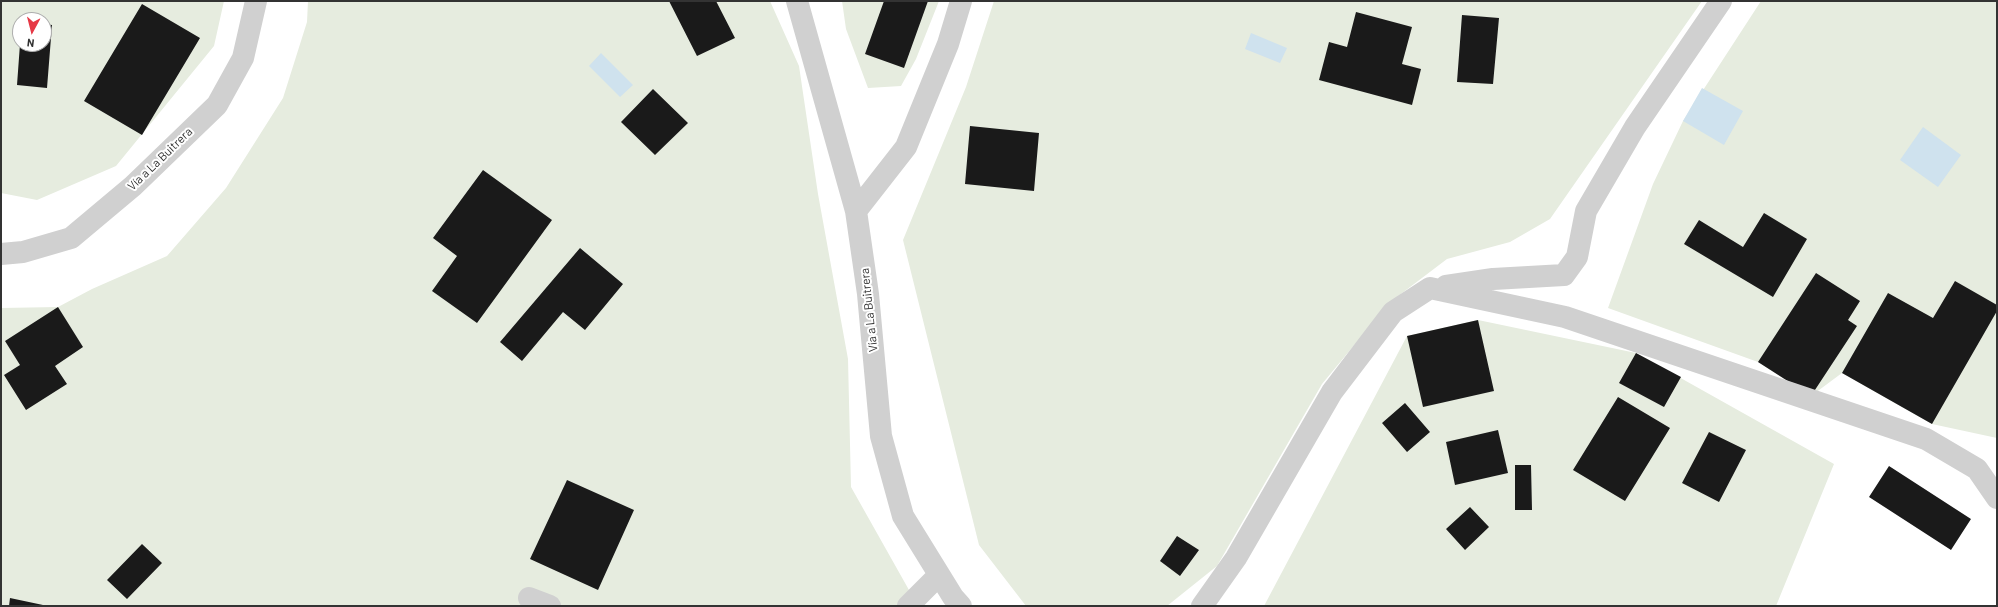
<!DOCTYPE html>
<html>
<head>
<meta charset="utf-8">
<style>
  body { margin:0 }
  #map { position:relative; width:1998px; height:607px; overflow:hidden; background:#fff; font-family:Barlow,sans-serif }
  canvas { display:block }
  .frame { position:absolute; inset:0; border:2px solid #333; pointer-events:none }
  .north { position:absolute; left:12px; top:12px; width:40px; height:40px; box-sizing:border-box; background:#fff; border:1px solid #adadad; border-radius:50%; rotate:187deg; font-size:11px; font-weight:700; line-height:16px; text-align:center; color:#333 }
  .north::after { content:''; display:block; margin:auto; width:14px; height:18px; background:#e63946; clip-path:polygon(50% 0,100% 100%,50% 72%,0 100%) }
</style>
</head>
<body>
<div id="map">
<canvas width="1998" height="607"></canvas>
<div class="frame"></div>
<div class="north">N</div>
</div>
<script>
const ctx = document.querySelector('canvas').getContext('2d');
ctx.lineJoin = 'round';
function paint(path, color) { ctx.fillStyle = color; ctx.fill(path, 'evenodd'); }
const poly = rows => new Path2D(rows.map(r => 'M' + r).join(''));
function strokePath(path, color, width, dash) { ctx.strokeStyle = color; ctx.lineWidth = width; ctx.lineCap = dash ? 'butt' : 'round'; ctx.setLineDash(dash || []); ctx.stroke(path); }
function write(font, color, halo, rows, align = 'center') {
  ctx.font = font + ' Barlow,sans-serif'; ctx.lineWidth = 4; ctx.setLineDash([]); ctx.textBaseline = 'middle'; ctx.strokeStyle = halo; ctx.fillStyle = color; for (const [text, x, y, turn = 0] of rows) {
    ctx.save(); ctx.translate(x, y); ctx.rotate((+turn || 0) * Math.PI / 180); ctx.textAlign = isNaN(turn) ? turn : align; if (halo) ctx.strokeText(text, 0, 0); ctx.fillText(text, 0, 0); ctx.restore();
  }
}
const green = poly([
  [1,1,224,1,214,46,116,166,37,200,1,193],
  [20,20,44,20,44,44,20,44],
  [308,1,770,1,799,66,818,194,848,359,851,487,918,606,1,606,1,308,58,307,92,289,167,256,226,188,283,98,307,22],
  [842,1,939,1,916,59,901,86,868,88,846,29],
  [994,1,1702,1,1550,219,1510,242,1447,259,1389,303,1322,384,1217,566,1167,606,1026,606,979,545,903,240,966,87],
  [1761,1,1997,1,1997,438,1932,424,1842,373,1811,396,1758,362,1608,308,1653,184,1683,121],
  [1478,320,1636,353,1834,464,1776,606,1264,606,1407,336]
]);
const water = poly([
  [1251,33,1287,48,1280,63,1245,49],
  [601,53,633,85,620,97,589,66],
  [1702,88,1743,111,1724,145,1683,121],
  [1923,127,1961,155,1938,187,1900,160]
]);
const building = poly([
  [669,1,716,1,735,38,697,56],
  [884,1,928,1,904,68,865,54],
  [142,4,200,38,142,135,84,101],
  [1356,12,1412,27,1402,64,1421,69,1412,105,1319,80,1329,42,1347,47],
  [1462,15,1499,18,1493,84,1457,82],
  [44,24,52,25,47,88,17,85,20,44,44,44],
  [653,89,688,123,655,155,621,122],
  [970,126,1039,133,1034,191,965,184],
  [483,170,552,220,477,323,432,291,457,256,433,238],
  [1764,213,1807,239,1773,297,1684,244,1699,220,1743,247],
  [580,248,623,284,585,330,563,312,522,361,500,342],
  [1816,273,1860,301,1848,320,1857,326,1811,396,1758,362],
  [1955,281,1997,305,1997,311,1932,424,1842,373,1888,293,1933,318],
  [58,307,83,347,55,366,67,384,26,410,4,375,20,365,5,341],
  [1478,320,1494,391,1423,407,1407,336],
  [1636,353,1681,377,1664,407,1619,383],
  [1618,397,1670,428,1625,501,1573,470],
  [1405,403,1430,432,1407,452,1382,423],
  [1498,430,1508,473,1455,485,1446,442],
  [1709,432,1746,450,1719,502,1682,483],
  [1515,465,1531,465,1532,510,1515,510],
  [1889,466,1971,519,1951,550,1869,497],
  [567,480,634,510,598,590,530,559],
  [1470,507,1489,527,1465,550,1446,529],
  [1177,536,1199,550,1180,576,1160,561],
  [142,544,162,563,127,599,107,580],
  [10,598,43,605,43,606,9,606]
]);
const minor = poly([
  [797,1,856,211,868,294,881,436,903,516,953,597,961,606],
  [856,211,906,147,948,44,961,1],
  [1,254,23,252,71,238,133,186,217,105,243,58,256,1],
  [1446,286,1493,279,1564,275,1577,257,1586,211,1635,127,1721,1],
  [529,598,550,606],
  [908,606,939,575],
  [1202,606,1236,558,1332,392,1393,312,1430,288,1565,317,1926,439,1977,469,1997,498]
]);
const streetNames = [
  ["Vía a La Buitrera",160,159,-44],
  ["Vía a La Buitrera",869,310,-96]
];
paint(green, '#e6ecdf');
paint(water, '#cfe2ee');
paint(building, '#1a1a1a');
strokePath(minor, '#d0d0d0', 22);
write('12px', '#333', '#fff', streetNames);
</script>
</body>
</html>
